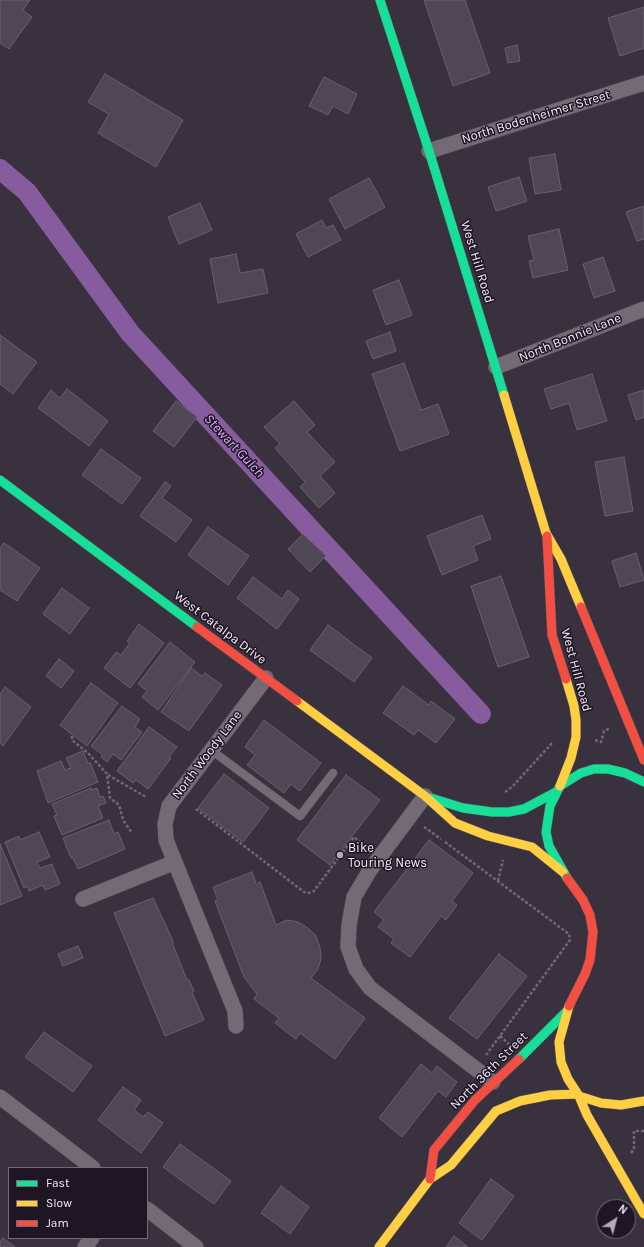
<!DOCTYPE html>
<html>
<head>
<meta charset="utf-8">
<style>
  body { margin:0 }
  #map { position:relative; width:644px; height:1247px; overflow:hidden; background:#3a313f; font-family:Karla,sans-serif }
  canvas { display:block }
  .legend { position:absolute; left:8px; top:1167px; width:140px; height:72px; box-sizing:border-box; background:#1e1723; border:1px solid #746b79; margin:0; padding:5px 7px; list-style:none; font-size:12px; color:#f4eafb }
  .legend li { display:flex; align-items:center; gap:8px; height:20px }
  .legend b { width:20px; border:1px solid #746b79 }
  .north { position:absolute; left:596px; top:1199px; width:40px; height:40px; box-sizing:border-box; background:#1e1723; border:1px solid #746b79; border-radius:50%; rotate:36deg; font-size:11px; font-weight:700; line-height:16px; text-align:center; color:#f4eafb }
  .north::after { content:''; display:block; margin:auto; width:14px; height:18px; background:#b3a9b9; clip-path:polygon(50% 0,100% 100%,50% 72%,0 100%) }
</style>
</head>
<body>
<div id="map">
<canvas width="644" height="1247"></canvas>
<ul class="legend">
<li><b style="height:5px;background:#16e098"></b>Fast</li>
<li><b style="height:5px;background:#ffcf43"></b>Slow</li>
<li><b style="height:5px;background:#f24e42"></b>Jam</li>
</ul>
<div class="north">N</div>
</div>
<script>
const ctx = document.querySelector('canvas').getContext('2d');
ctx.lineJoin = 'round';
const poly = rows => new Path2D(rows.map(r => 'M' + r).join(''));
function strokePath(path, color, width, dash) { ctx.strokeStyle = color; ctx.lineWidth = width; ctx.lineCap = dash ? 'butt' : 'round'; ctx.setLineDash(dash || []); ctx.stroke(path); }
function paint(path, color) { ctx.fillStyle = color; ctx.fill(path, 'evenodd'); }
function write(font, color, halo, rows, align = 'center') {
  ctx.font = font + ' Karla,sans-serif'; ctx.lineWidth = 3; ctx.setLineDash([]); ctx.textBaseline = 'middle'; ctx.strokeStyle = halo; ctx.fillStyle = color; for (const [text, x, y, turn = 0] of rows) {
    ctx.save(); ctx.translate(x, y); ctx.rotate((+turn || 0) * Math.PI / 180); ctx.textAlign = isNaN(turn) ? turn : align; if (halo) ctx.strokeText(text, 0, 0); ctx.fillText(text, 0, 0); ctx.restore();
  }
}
const canal = poly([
  [0,169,27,192,130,333,481,714]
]);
const building = poly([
  [0,0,30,0,23,10,32,17,9,49,0,43,0,0],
  [424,0,465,0,490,73,453,86,424,0],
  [644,7,644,48,620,56,608,18,644,7],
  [517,45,520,61,508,63,505,48,517,45],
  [105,74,183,120,156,167,98,133,109,114,88,102,105,74],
  [324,77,357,94,348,114,333,106,328,115,309,106,324,77],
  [555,154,561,190,535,194,529,158,555,154],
  [519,177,527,201,496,211,488,187,519,177],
  [369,178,385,207,345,229,329,199,369,178],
  [200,203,212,230,179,244,168,217,200,203],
  [644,206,644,239,637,241,626,212,644,206],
  [322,220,326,228,333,225,341,240,308,257,296,234,322,220],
  [559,229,568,270,533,278,529,261,534,260,528,236,559,229],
  [236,254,240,273,263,269,268,293,218,303,210,259,236,254],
  [603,257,615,291,594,298,583,264,603,257],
  [399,280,412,315,386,325,373,290,399,280],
  [390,332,396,351,373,359,366,341,390,332],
  [0,335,37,362,13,394,0,384,0,335],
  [404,363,421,410,438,404,449,434,400,451,372,374,404,363],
  [592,374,607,421,577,430,569,403,551,409,544,389,592,374],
  [67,389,108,421,89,446,38,408,51,390,60,398,67,389],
  [644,390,644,417,636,420,628,395,644,390],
  [176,401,197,417,174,447,153,431,176,401],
  [294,401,315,425,307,432,335,462,320,476,335,493,319,508,300,487,305,482,275,448,280,444,264,427,294,401],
  [101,449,141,478,122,504,82,475,101,449],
  [624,457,633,511,605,516,595,462,624,457],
  [165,482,171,486,162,498,192,520,176,542,140,516,165,482],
  [482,515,491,539,473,546,478,560,442,575,427,536,482,515],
  [208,527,249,556,228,585,188,555,208,527],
  [303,534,326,556,310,572,288,549,303,534],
  [4,543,40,568,17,601,0,590,0,548,4,543],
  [636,553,644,580,620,587,612,561,636,553],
  [501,576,529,657,498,667,471,586,501,576],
  [253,577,282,599,288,590,299,599,277,629,237,598,253,577],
  [62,588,89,608,70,634,43,614,62,588],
  [139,624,164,643,130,688,104,668,116,652,121,655,130,643,127,641,139,624],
  [328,625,372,658,354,682,310,650,328,625],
  [170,642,195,662,158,710,142,697,147,691,138,684,170,642],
  [59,659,74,671,61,688,46,676,59,659],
  [191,668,202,676,205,673,222,685,189,731,161,712,191,668],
  [91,683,118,703,87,746,60,725,91,683],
  [403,686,429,705,431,701,455,719,436,743,418,730,414,735,383,713,403,686],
  [5,687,31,707,3,746,0,743,0,694,5,687],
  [122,706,140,719,135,727,142,732,121,760,113,754,107,762,101,757,103,755,91,746,122,706],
  [264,720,321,763,300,791,291,784,284,793,247,765,255,755,245,747,264,720],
  [149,727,177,747,169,757,171,758,148,789,136,780,133,783,117,771,149,727],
  [83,751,88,764,90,762,98,782,48,803,37,771,61,761,65,770,71,768,66,758,83,751],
  [224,774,269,808,243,842,198,808,224,774],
  [346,775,380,800,330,865,297,840,346,775],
  [91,788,91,790,97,788,100,797,103,796,106,803,98,806,103,818,62,835,54,816,57,815,52,804,91,788],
  [109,820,114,834,118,832,125,849,78,869,73,858,71,858,63,838,109,820],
  [39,832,50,857,37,862,40,868,52,864,60,884,45,890,43,885,29,891,28,886,24,888,5,842,19,836,20,840,39,832],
  [429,840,473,873,452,901,457,905,446,920,441,916,410,957,391,943,394,939,378,927,384,920,374,912,429,840],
  [0,844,22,896,0,905,0,844],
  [252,872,256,884,260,882,276,925,287,920,298,922,308,928,316,936,320,947,321,959,318,969,311,978,365,1018,335,1059,300,1033,296,1039,275,1023,279,1018,254,999,257,994,244,977,215,901,218,900,213,887,252,872],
  [153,898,173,941,173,945,187,980,189,980,194,991,192,992,204,1020,165,1036,114,913,153,898],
  [78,946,83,958,63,966,58,954,78,946],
  [499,954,527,976,477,1039,449,1018,499,954],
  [44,1032,92,1066,73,1092,25,1057,44,1032],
  [421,1064,432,1073,437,1066,457,1082,446,1097,438,1091,402,1137,379,1118,421,1064],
  [123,1087,141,1100,134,1110,143,1117,148,1112,163,1123,141,1153,98,1120,123,1087],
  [180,1144,231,1181,214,1204,163,1167,180,1144],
  [491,1179,514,1196,482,1240,459,1223,491,1179],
  [281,1186,309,1207,290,1234,261,1213,281,1186],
  [454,1236,468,1247,446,1247,454,1236],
  [3,1238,15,1247,0,1247,0,1242,3,1238]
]);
const path = poly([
  [72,736,72,740,88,753,107,774,110,798,117,803,120,808,123,820,132,833],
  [595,740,601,742,604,731,611,728],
  [108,775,146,797],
  [505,792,512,787,553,742],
  [196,809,304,892,309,893,314,891,354,837,362,843],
  [424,827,441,839],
  [445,842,569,934,570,940,486,1055],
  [498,881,503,860],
  [500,1036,509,1044],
  [631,1153,634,1149,634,1131,644,1131]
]);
const lane = poly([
  [211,750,300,816,333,773]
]);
const street = poly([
  [429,151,644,83],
  [496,367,644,309],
  [425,796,370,870,354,897,349,925,348,947,356,969,370,988,493,1082],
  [83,899,175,862],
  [236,1026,235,1011,166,840,165,824,169,806,266,678],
  [0,1097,93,1168],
  [147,1209,196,1247],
  [85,1247,92,1238]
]);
const fast = poly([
  [380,0,429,151,504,395],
  [0,480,197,627],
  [431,798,463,808,492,812,509,812,524,809,556,792],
  [567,878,549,846,546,832,550,806,560,786,581,773,594,769,608,769,625,773,644,782],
  [519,1059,567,1011]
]);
const slow = poly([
  [504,395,546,533,561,559,581,607],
  [297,701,425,796,455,823,488,836,532,847,563,872],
  [560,786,571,758,576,737,576,720,574,706,566,679],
  [569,1006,559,1042,561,1062,568,1079,579,1096,601,1103,621,1105,644,1101],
  [579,1096,587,1115,644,1214],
  [379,1247,430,1179,451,1165,496,1111,520,1101,550,1095,577,1094]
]);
const jam = poly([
  [547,536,552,635,566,679],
  [581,607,644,760],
  [197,627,297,701],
  [567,878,583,900,590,915,593,932,590,960,585,974,569,1006],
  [430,1179,434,1150,475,1100,519,1059]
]);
const markers = [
  [340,855,4,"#b3a9b9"]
];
const streetNames = [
  ["North Bodenheimer Street",536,117,-17],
  ["West Hill Road",477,262,73],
  ["North Bonnie Lane",570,338,-22],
  ["West Catalpa Drive",220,628,37],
  ["West Hill Road",576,670,75],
  ["North Woody Lane",207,755,-53],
  ["North 36th Street",489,1071,-45]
];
const poiNames = [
  ["Bike",348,848],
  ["Touring News",348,863]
];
const waterNames = [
  ["Stewart Gulch",234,446,47]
];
strokePath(canal, '#865c9f', 20);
paint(building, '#4f4854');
strokePath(building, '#68606d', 1);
strokePath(lane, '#58505d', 9);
strokePath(street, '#58505d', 16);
strokePath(fast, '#58505d', 10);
strokePath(slow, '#58505d', 10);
strokePath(jam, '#58505d', 10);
strokePath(path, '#706874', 2.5, [3, 2]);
strokePath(lane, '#726b76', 8);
strokePath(street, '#726b76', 15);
strokePath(fast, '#16e098', 9);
strokePath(slow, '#ffcf43', 9);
strokePath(jam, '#f24e42', 9);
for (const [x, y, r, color] of markers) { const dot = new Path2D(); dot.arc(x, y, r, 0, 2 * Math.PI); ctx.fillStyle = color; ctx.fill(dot); strokePath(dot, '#1e1723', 1.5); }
write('13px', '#f4eafb', '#1e1723', streetNames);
write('13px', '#f4eafb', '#1e1723', poiNames, 'left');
write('italic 14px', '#dbabf9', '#1e1723', waterNames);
</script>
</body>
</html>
